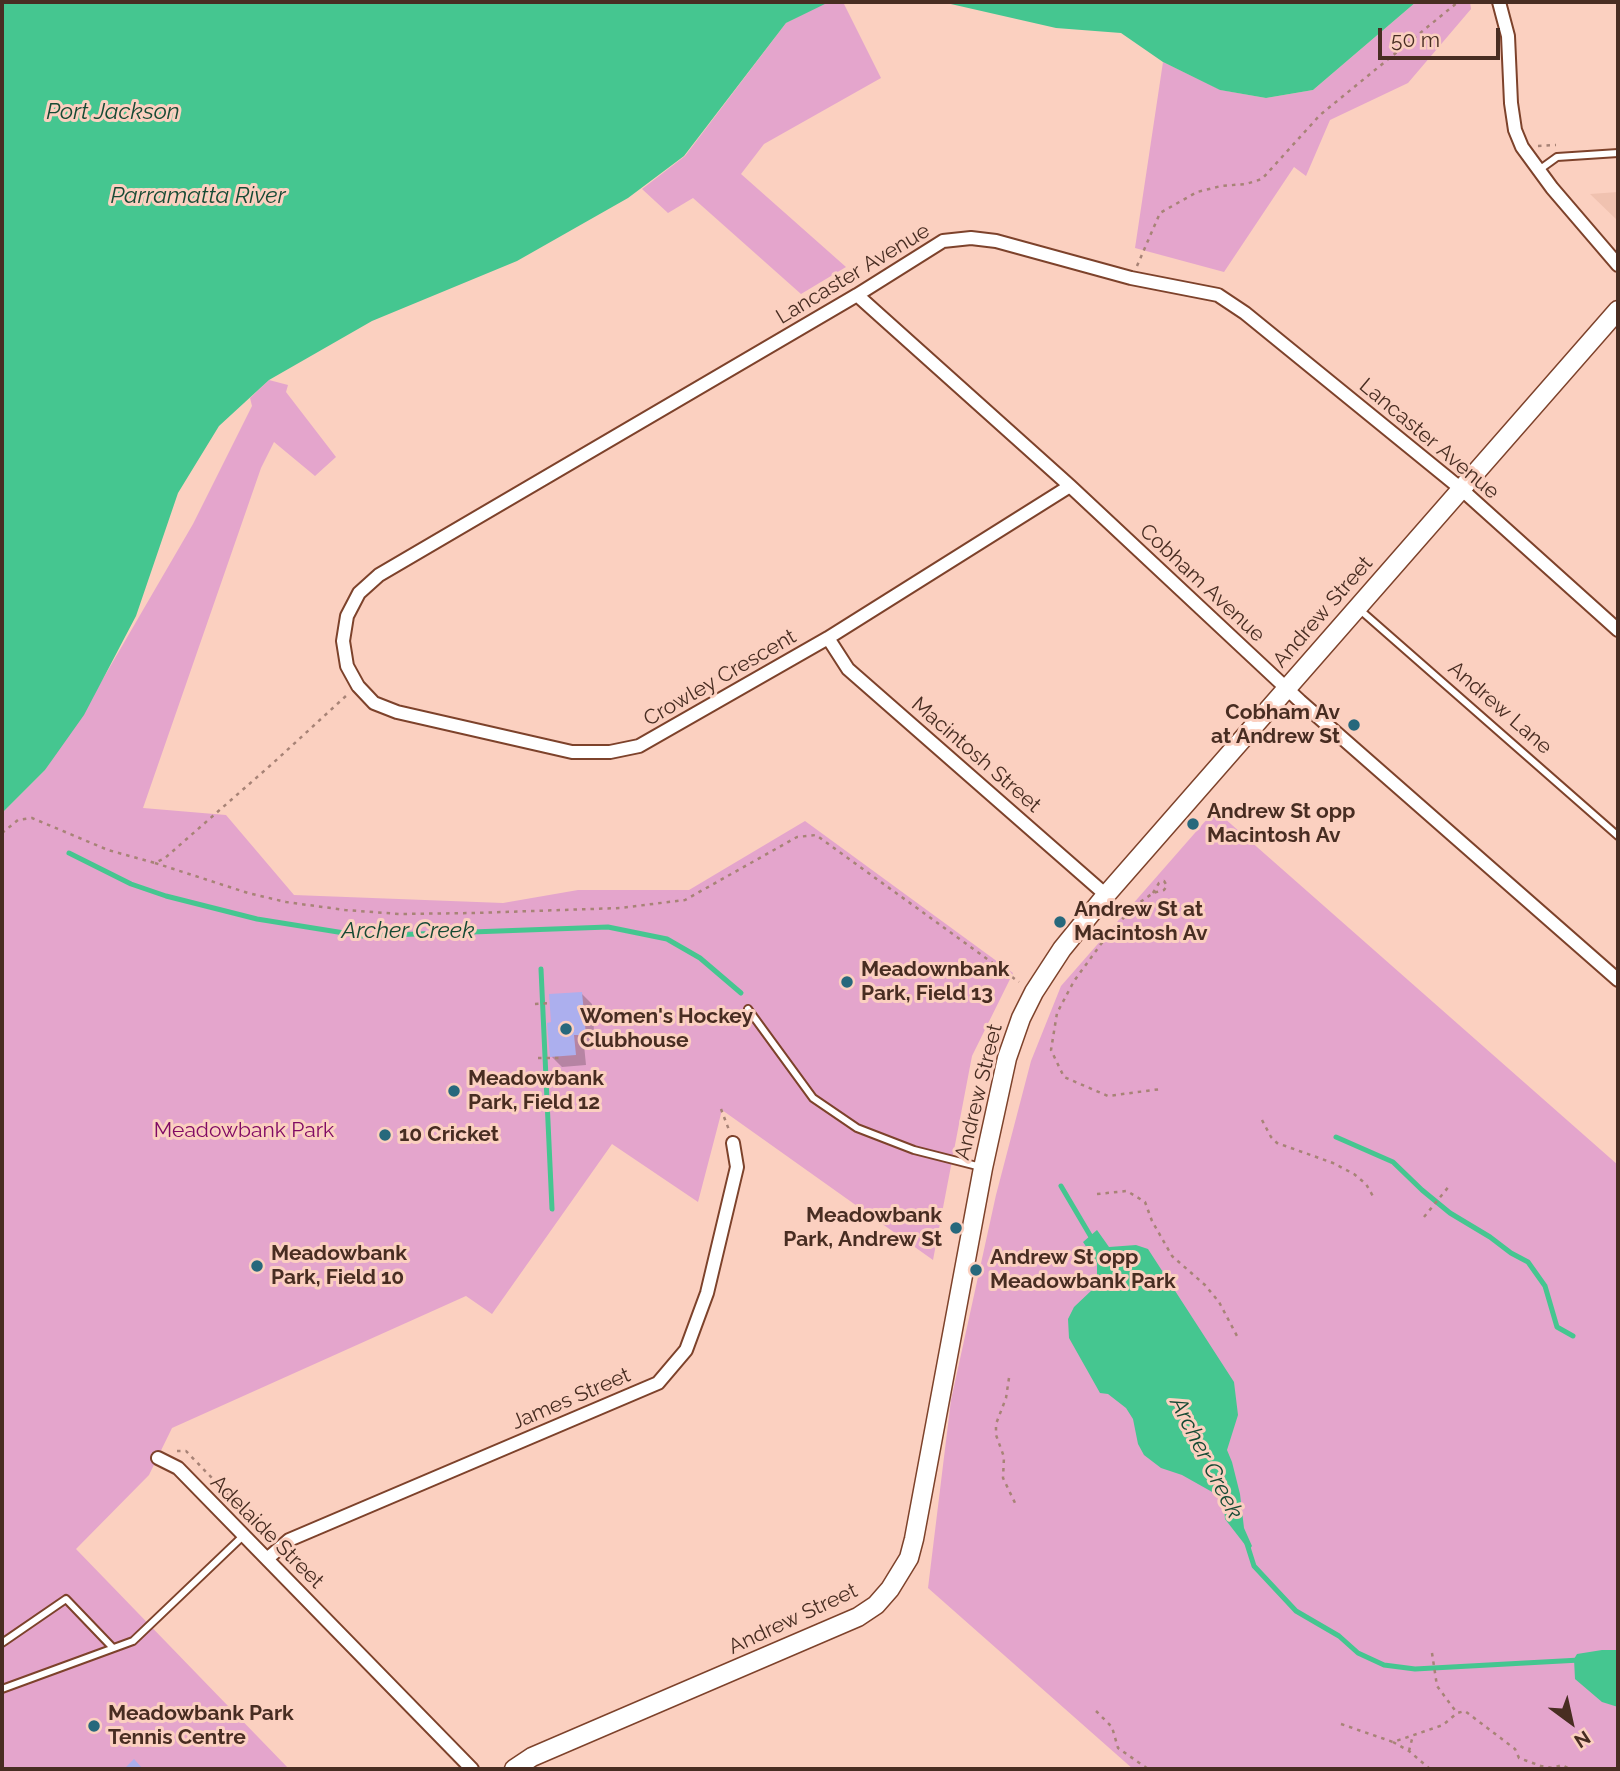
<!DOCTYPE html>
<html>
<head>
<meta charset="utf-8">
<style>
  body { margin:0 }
  #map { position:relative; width:1620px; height:1771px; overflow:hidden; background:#fbd0c0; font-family:Raleway,sans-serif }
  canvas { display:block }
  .frame { position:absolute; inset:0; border:4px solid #482d22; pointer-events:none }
  .north { position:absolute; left:1536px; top:1687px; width:70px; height:70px; -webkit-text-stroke:5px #fbd0c0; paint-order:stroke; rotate:147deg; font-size:19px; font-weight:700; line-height:28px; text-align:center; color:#482d22 }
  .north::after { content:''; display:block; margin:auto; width:24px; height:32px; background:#482d22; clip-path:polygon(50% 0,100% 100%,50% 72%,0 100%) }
  .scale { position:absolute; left:1378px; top:28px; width:122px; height:32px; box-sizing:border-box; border:4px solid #482d22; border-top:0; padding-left:9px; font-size:21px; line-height:24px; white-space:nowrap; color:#482d22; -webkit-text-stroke:5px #fbd0c0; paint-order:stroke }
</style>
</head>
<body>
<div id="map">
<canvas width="1620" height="1771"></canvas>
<div class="frame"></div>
<div class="north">N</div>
<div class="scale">50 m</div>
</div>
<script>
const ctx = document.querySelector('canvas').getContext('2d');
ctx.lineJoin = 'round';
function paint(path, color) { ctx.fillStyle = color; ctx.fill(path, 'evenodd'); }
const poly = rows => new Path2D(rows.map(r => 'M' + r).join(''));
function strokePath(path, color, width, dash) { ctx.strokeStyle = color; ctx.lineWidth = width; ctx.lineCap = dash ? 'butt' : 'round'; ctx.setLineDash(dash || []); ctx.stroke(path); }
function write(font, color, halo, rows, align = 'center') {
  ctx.font = font + ' Raleway,sans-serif'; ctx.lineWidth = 6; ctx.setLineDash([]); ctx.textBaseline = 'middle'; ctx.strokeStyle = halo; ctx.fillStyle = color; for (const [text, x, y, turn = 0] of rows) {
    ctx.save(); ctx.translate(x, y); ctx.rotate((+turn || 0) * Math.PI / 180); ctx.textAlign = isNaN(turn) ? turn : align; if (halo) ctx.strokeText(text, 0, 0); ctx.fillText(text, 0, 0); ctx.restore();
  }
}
const built = poly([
  [1618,192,1618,221,1590,194]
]);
const green = poly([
  [827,2,843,2,881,78,764,144,741,174,846,267,801,294,693,198,668,213,642,189,685,156,786,23],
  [1416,2,1470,2,1471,9,1408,83,1330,120,1306,176,1294,167,1224,272,1135,248,1163,62,1221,90,1266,98,1313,90],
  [269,380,288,385,286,392,336,457,315,476,274,442,261,468,143,808,226,815,294,895,503,903,578,890,689,890,805,821,1013,973,972,1056,933,1260,722,1110,698,1202,612,1144,492,1314,466,1296,172,1428,149,1475,76,1549,289,1769,2,1769,2,813,45,770,104,677,193,524,252,406,250,398],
  [1215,810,1618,1165,1618,1769,1133,1769,928,1588,951,1400,996,1195,1031,1061,1061,986]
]);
const water = poly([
  [2,2,829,2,786,23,684,156,628,198,517,261,372,321,269,380,219,426,178,493,136,616,84,715,45,770,2,813],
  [942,2,1416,2,1313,90,1266,98,1220,90,1163,62,1121,33,1056,28],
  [1097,1230,1109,1247,1136,1245,1148,1249,1234,1382,1238,1415,1227,1450,1232,1462,1240,1494,1244,1528,1252,1546,1249,1550,1225,1519,1224,1506,1214,1493,1182,1475,1161,1468,1144,1455,1138,1444,1133,1419,1126,1408,1108,1394,1100,1393,1069,1338,1068,1319,1074,1307,1093,1289,1097,1276,1097,1263,1083,1242],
  [1602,1650,1618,1650,1618,1707,1602,1702,1575,1679,1574,1659,1577,1654]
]);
const shadow = poly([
  [581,993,592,1004,595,1045,584,1045,586,1065,562,1067,551,1056]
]);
const stream = poly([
  [69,853,131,884,166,896,257,919,363,936,608,927,667,939,700,958,741,993],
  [541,969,552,1209],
  [1336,1137,1393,1162,1422,1190,1450,1213,1490,1237,1511,1253,1528,1262,1545,1286,1557,1327,1573,1336],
  [1061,1186,1094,1242],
  [1247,1544,1254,1566,1296,1611,1339,1636,1358,1653,1384,1665,1415,1669,1580,1660]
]);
const building = poly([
  [582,992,586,1035,574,1035,576,1055,550,1057,547,1023,551,1022,549,994],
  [134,1759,142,1768,124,1769]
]);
const path = poly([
  [1538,146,1556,145],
  [1137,266,1160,213,1197,192,1221,186,1246,184,1262,179,1320,115,1458,2],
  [2,833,18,820,32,818,108,850,155,863,165,858,272,764,347,695],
  [155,863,248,893,286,902,345,910,400,914,474,913,620,908,685,900,797,837,816,835,1019,982],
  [1153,893,1159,883,1164,881,1167,886,1164,890,1153,893,1132,908,1101,944,1074,981,1057,1013,1051,1050,1064,1077,1108,1096,1161,1089],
  [535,1004,549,1003],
  [538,1058,559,1058],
  [721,1109,729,1130],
  [1262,1120,1271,1137,1277,1143,1333,1163,1354,1174,1366,1184,1374,1198],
  [1097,1194,1127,1191,1145,1202,1152,1221,1172,1256,1205,1285,1219,1302,1237,1336],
  [1424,1217,1450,1185],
  [1009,1378,1006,1398,996,1424,996,1435,1004,1457,1003,1478,1016,1505],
  [177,1451,186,1451,262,1530,273,1533],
  [1432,1653,1437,1686,1457,1713],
  [1096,1711,1112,1727,1118,1748,1148,1769],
  [1341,1724,1393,1742,1443,1725,1457,1713,1465,1711,1515,1749,1519,1758,1541,1766,1552,1768,1562,1765,1570,1769],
  [1393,1742,1409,1751,1430,1769],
  [1409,1751,1413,1735]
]);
const service = poly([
  [1539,170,1557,157,1618,153],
  [1359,609,1618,836],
  [748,1009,813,1098,857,1128,914,1150,981,1167],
  [2,1643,66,1599,113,1648],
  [2,1689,133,1641,243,1536]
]);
const minor = poly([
  [1499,2,1508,36,1511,103,1515,130,1522,147,1552,188,1618,265],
  [857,295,1070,486,1300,701,1618,980],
  [1070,486,828,638,639,746,610,752,572,752,397,712,374,703,358,686,347,666,343,641,347,616,359,593,379,575,857,295,943,241,971,238,996,241,1131,278,1218,295,1245,313,1460,488,1618,630],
  [828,638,848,669,1106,895],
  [158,1458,178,1468,472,1769],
  [267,1559,289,1540,658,1383,686,1350,707,1293,737,1167,733,1143]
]);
const secondary = poly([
  [514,1769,532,1757,858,1617,876,1605,890,1589,909,1558,914,1539,983,1168,1007,1058,1021,1018,1034,992,1062,949,1106,895,1618,310]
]);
const markers = [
  [1354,725,7,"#27687c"],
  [1193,824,7,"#27687c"],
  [1060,922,7,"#27687c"],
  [847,982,7,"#27687c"],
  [566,1029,7,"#27687c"],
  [454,1091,7,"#27687c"],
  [385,1135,7,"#27687c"],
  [956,1228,7,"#27687c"],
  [257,1266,7,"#27687c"],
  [976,1270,7,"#27687c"],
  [94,1726,7,"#27687c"]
];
const streetNames = [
  ["Lancaster Avenue",853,274,-31],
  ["Lancaster Avenue",1429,439,40],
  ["Cobham Avenue",1202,583,43],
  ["Andrew Street",1323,612,-49],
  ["Crowley Crescent",720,678,-30],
  ["Andrew Lane",1500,708,41],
  ["Macintosh Street",976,755,41],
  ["Andrew Street",979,1092,-76],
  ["James Street",571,1399,-23],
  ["Adelaide Street",267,1532,45],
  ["Andrew Street",793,1619,-25]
];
const poiNames = [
  ["Cobham Av",1340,713,"right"],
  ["at Andrew St",1340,737,"right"],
  ["Andrew St opp",1207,812],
  ["Macintosh Av",1207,836],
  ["Andrew St at",1074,910],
  ["Macintosh Av",1074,934],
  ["Meadownbank",861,970],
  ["Park, Field 13",861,994],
  ["Women's Hockey",580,1017],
  ["Clubhouse",580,1041],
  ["Meadowbank",468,1079],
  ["Park, Field 12",468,1103],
  ["10 Cricket",399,1135],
  ["Meadowbank",942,1216,"right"],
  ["Park, Andrew St",942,1240,"right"],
  ["Meadowbank",271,1254],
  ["Park, Field 10",271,1278],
  ["Andrew St opp",990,1258],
  ["Meadowbank Park",990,1282],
  ["Meadowbank Park",108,1714],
  ["Tennis Centre",108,1738]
];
const parkNames = [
  ["Meadowbank Park",244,1131]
];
const waterNames = [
  ["Port Jackson",113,112],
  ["Parramatta River",198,196],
  ["Archer Creek",408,931],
  ["Archer Creek",1206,1458,63]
];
paint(built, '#f0c2b0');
paint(green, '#e4a5cc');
paint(water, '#45c690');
paint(shadow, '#0003');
strokePath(stream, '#45c690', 5);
paint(building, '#acafee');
strokePath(service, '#7d422b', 10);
strokePath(minor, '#7d422b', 16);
strokePath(secondary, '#7d422b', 21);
strokePath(path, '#a78376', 2.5, [3.5, 5]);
strokePath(service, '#fff', 6);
strokePath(minor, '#fff', 12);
strokePath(secondary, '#fff', 18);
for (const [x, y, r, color] of markers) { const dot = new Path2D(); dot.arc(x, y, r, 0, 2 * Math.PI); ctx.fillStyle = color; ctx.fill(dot); strokePath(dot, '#fbd0c0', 2.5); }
write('21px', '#482d22', '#fbd0c0', streetNames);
write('bold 21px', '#482d22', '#fbd0c0', poiNames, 'left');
write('21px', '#810a63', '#fbd0c0', parkNames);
write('italic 23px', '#164a34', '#fbd0c0', waterNames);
</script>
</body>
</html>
